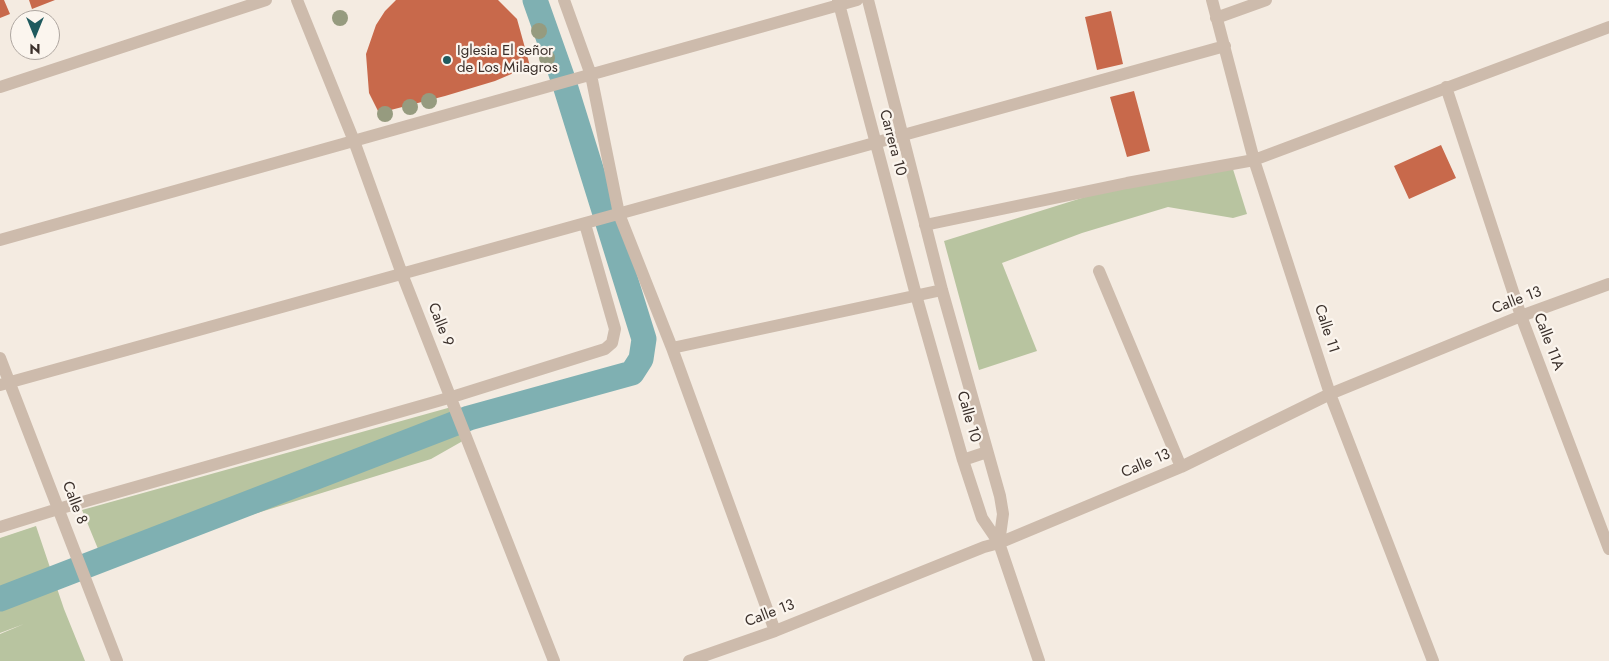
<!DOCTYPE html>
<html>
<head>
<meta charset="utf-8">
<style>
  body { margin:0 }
  #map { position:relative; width:1609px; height:661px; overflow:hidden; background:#f4ebe1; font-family:Jost,sans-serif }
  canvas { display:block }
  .north { position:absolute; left:10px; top:10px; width:50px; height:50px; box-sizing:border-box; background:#fbf5ee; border:1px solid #aea6a0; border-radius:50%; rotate:180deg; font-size:14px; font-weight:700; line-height:20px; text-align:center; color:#3b302b }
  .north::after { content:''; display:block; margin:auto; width:18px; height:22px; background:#1f5a5e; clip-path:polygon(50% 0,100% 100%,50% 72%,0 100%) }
</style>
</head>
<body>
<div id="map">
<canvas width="1609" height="661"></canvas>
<div class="north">N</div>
</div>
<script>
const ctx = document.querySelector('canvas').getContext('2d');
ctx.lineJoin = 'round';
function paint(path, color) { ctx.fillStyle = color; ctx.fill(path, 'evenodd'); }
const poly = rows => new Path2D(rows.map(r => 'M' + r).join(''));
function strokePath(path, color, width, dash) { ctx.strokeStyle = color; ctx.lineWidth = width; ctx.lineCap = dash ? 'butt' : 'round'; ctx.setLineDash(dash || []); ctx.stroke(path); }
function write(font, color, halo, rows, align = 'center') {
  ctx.font = font + ' Jost,sans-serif'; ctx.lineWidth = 4.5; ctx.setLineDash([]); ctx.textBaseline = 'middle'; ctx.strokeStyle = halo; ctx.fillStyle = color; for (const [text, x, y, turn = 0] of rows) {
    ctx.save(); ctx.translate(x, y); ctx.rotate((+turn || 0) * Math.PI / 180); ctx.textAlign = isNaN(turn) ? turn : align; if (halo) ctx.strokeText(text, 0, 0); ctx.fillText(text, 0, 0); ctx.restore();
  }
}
const green = poly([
  [1232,166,1247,214,1233,218,1168,207,1082,233,1002,263,1037,351,979,370,944,241,1101,192],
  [455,406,453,428,468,438,431,459,103,561,82,510],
  [36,526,64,609,85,661,0,661,0,634,24,624,0,633,0,538]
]);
const canal = poly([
  [0,599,469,418,632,373,641,359,644,339,564,82,535,0]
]);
const building = poly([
  [0,0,4,0,10,14,0,18],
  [29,0,55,0,32,9],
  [396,0,498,0,517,19,530,66,495,81,445,96,379,113,369,93,366,54,376,25,385,11],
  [1111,11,1123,64,1097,70,1085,17],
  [1134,91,1150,151,1127,157,1110,97],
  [1441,145,1456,178,1409,199,1394,166]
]);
const minor = poly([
  [297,0,354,141,402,274,554,661],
  [564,0,591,75,619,214,672,348,775,631],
  [838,0,916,295,963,460,982,518,999,543,1039,661],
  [868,0,942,290,1000,496,1003,514,999,543],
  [1212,0,1254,160,1330,394,1433,661],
  [1216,18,1266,0],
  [0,87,266,0],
  [1446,87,1521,316,1609,549],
  [925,225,1127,183,1254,160,1609,27],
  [0,240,857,0],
  [1099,271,1181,467],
  [672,348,942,290],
  [0,358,117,661],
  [0,385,1225,46],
  [963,460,987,452],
  [0,527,58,509,452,397,605,349,612,343,615,329,585,224],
  [689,661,775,631,984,547,999,543,1181,467,1330,394,1521,316,1609,284]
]);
const trees = [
  [340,18],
  [539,31],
  [547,58],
  [429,101],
  [410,107],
  [385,114]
];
const markers = [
  [447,60,5,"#1f5a5e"]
];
const poiNames = [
  ["Iglesia El señor",457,51],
  ["de Los Milagros",457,68]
];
const streetNames = [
  ["Carrera 10",892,143,75],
  ["Calle 13",1517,301,-21],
  ["Calle 9",440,325,68],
  ["Calle 11",1326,329,72],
  ["Calle 11A",1548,342,69],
  ["Calle 10",968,417,74],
  ["Calle 13",1146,464,-23],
  ["Calle 8",74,503,69],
  ["Calle 13",770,614,-21]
];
paint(green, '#b8c4a0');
strokePath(canal, '#7fb0b2', 25);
paint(building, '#c8694b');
strokePath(minor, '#cdbbac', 12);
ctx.fillStyle = '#969b7f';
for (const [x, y] of trees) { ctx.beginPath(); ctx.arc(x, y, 8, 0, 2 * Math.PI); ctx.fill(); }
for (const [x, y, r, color] of markers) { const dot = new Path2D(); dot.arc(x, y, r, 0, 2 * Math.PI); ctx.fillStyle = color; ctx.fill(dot); strokePath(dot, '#fbf5ee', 2); }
write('15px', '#3b302b', '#fbf5ee', poiNames, 'left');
write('15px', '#3b302b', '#fbf5ee', streetNames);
</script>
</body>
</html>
